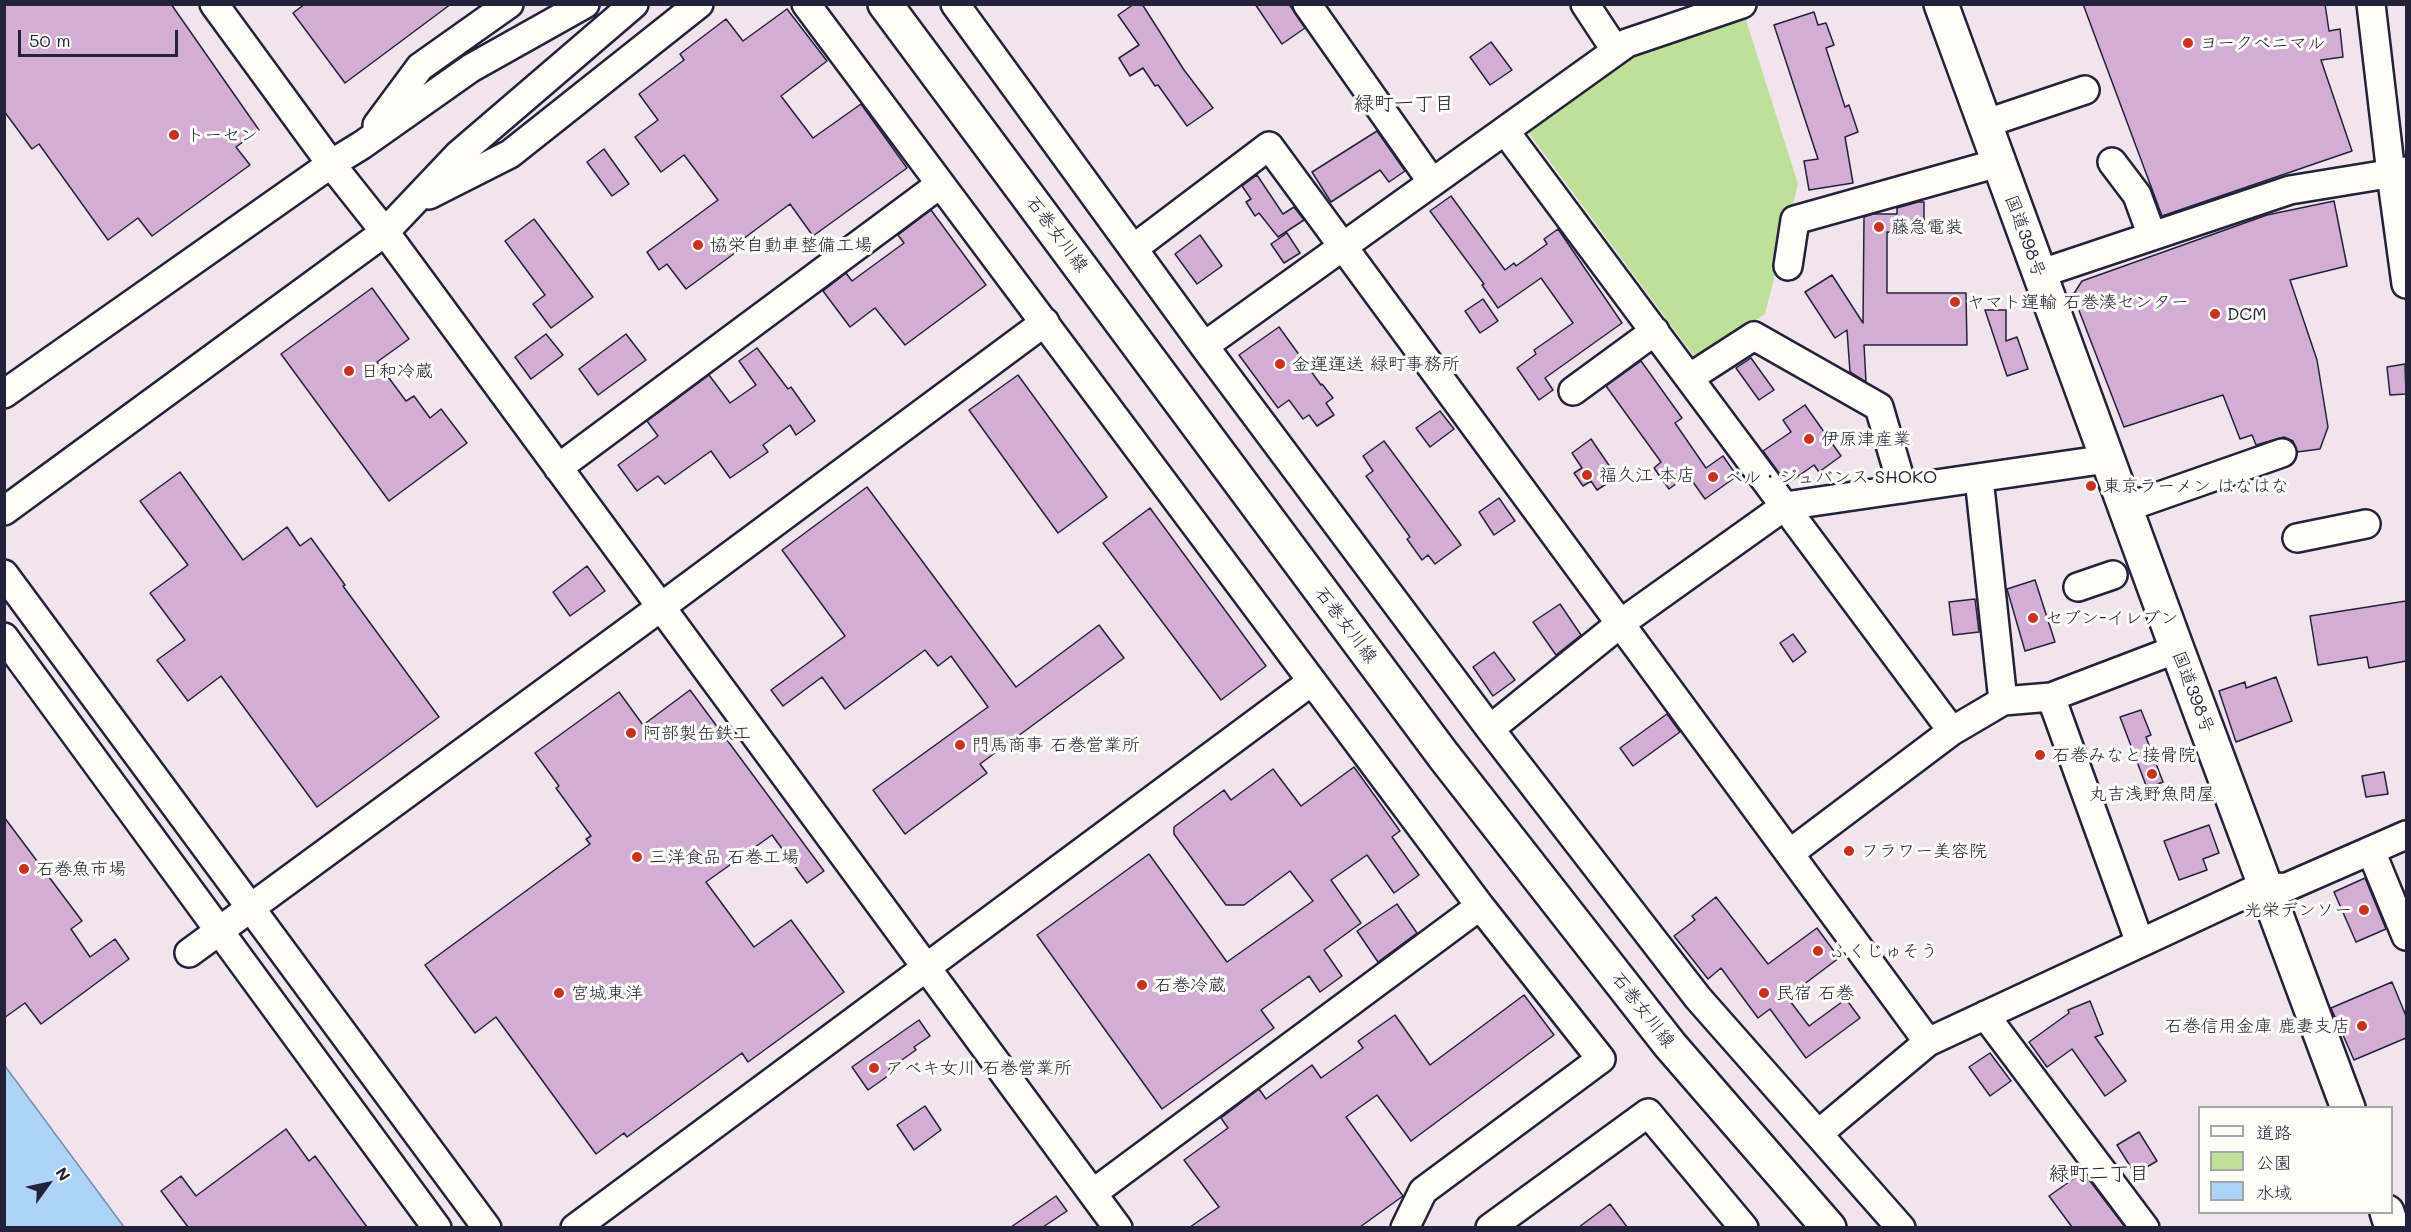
<!DOCTYPE html>
<html>
<head>
<meta charset="utf-8">
<style>
  body { margin:0 }
  #map { position:relative; width:2411px; height:1232px; overflow:hidden; background:#f1e4ed; font-family:Mali,"Klee One",sans-serif }
  canvas { display:block }
  .frame { position:absolute; inset:0; border:6px solid #22223b; pointer-events:none }
  .legend { position:absolute; left:2198px; top:1106px; width:195px; height:108px; box-sizing:border-box; background:#fdfcf7; border:2px solid #a5a5ac; margin:0; padding:8px 10px; list-style:none; font-size:18px; color:#22223b }
  .legend li { display:flex; align-items:center; gap:12px; height:30px }
  .legend b { width:30px; border:2px solid #a5a5ac }
  .north { position:absolute; left:18px; top:1154px; width:60px; height:60px; -webkit-text-stroke:4px #fdfcf7; paint-order:stroke; rotate:57deg; font-size:16px; font-weight:700; line-height:24px; text-align:center; color:#22223b }
  .north::after { content:''; display:block; margin:auto; width:21px; height:27px; background:#22223b; clip-path:polygon(50% 0,100% 100%,50% 72%,0 100%) }
  .scale { position:absolute; left:18px; top:30px; width:160px; height:27px; box-sizing:border-box; border:3px solid #22223b; border-top:0; padding-left:8px; font-size:18px; line-height:21px; white-space:nowrap; color:#22223b; -webkit-text-stroke:4px #fdfcf7; paint-order:stroke }
</style>
</head>
<body>
<div id="map">
<canvas width="2411" height="1232"></canvas>
<div class="frame"></div>
<ul class="legend">
<li><b style="height:8px;background:#fdfcf7"></b>道路</li>
<li><b style="height:16px;background:#bfe099"></b>公園</li>
<li><b style="height:16px;background:#add4f7"></b>水域</li>
</ul>
<div class="north">N</div>
<div class="scale">50 m</div>
</div>
<script>
const ctx = document.querySelector('canvas').getContext('2d');
ctx.lineJoin = 'round';
function paint(path, color) { ctx.fillStyle = color; ctx.fill(path, 'evenodd'); }
const poly = rows => new Path2D(rows.map(r => 'M' + r).join(''));
function strokePath(path, color, width, dash) { ctx.strokeStyle = color; ctx.lineWidth = width; ctx.lineCap = dash ? 'butt' : 'round'; ctx.setLineDash(dash || []); ctx.stroke(path); }
function write(font, color, halo, rows, align = 'center') {
  ctx.font = font + ' Mali,"Klee One",sans-serif'; ctx.lineWidth = 6; ctx.setLineDash([]); ctx.textBaseline = 'middle'; ctx.strokeStyle = halo; ctx.fillStyle = color; for (const [text, x, y, turn = 0] of rows) {
    ctx.save(); ctx.translate(x, y); ctx.rotate((+turn || 0) * Math.PI / 180); ctx.textAlign = isNaN(turn) ? turn : align; if (halo) ctx.strokeText(text, 0, 0); ctx.fillText(text, 0, 0); ctx.restore();
  }
}
const green = poly([
  [1745,17,1798,184,1765,314,1696,359,1528,132,1653,42]
]);
const water = poly([
  [4,1066,5,1066,124,1227,5,1227,4,1066]
]);
const building = poly([
  [4,4,171,4,259,130,236,147,250,165,152,236,138,218,108,240,39,144,32,149,4,111,4,4],
  [305,4,451,4,345,83,293,13,305,4],
  [1134,4,1142,4,1184,70,1213,108,1187,126,1158,85,1155,86,1143,68,1130,76,1119,58,1139,45,1118,15,1134,4],
  [1255,4,1289,4,1305,28,1282,44,1255,4],
  [2083,4,2325,4,2329,31,2340,29,2343,57,2321,60,2352,151,2162,216,2083,4],
  [787,9,827,61,781,96,813,138,861,104,907,168,813,236,790,204,739,242,743,247,686,289,667,264,659,270,647,252,718,200,684,155,661,172,635,137,658,120,639,94,684,60,680,54,726,19,743,41,787,9],
  [1814,12,1818,25,1826,23,1834,45,1826,48,1845,107,1849,105,1858,132,1845,137,1853,183,1809,190,1804,161,1818,159,1774,25,1814,12],
  [1491,42,1512,70,1490,85,1470,57,1491,42],
  [1377,131,1405,171,1389,182,1380,170,1331,202,1312,172,1377,131],
  [604,149,629,184,612,196,587,162,604,149],
  [1257,175,1283,214,1294,207,1304,220,1278,237,1259,213,1255,216,1246,202,1251,199,1242,186,1257,175],
  [1451,196,1505,270,1514,263,1516,266,1547,244,1544,239,1558,229,1622,323,1545,378,1553,390,1539,400,1517,368,1536,354,1534,350,1573,323,1541,278,1498,308,1482,285,1484,284,1430,211,1451,196],
  [2334,201,2347,266,2290,280,2317,360,2328,427,2320,449,2297,452,2293,441,2284,437,2256,445,2252,435,2240,439,2223,395,2124,427,2073,295,2082,281,2267,215,2334,201],
  [1918,202,1924,202,1924,233,1887,232,1887,293,1966,293,1967,345,1864,345,1866,382,1850,372,1847,330,1835,338,1805,292,1832,275,1863,323,1864,217,1873,214,1897,214,1897,208,1918,202],
  [931,210,986,285,905,345,875,308,850,327,823,291,846,273,852,281,904,243,898,235,931,210],
  [534,219,593,297,551,328,533,304,545,295,505,241,534,219],
  [1287,233,1300,253,1284,263,1271,244,1287,233],
  [1200,235,1222,266,1197,284,1175,254,1200,235],
  [372,288,409,339,377,362,406,401,414,396,430,418,441,409,467,443,389,501,281,354,372,288],
  [1483,299,1498,321,1480,333,1465,311,1483,299],
  [1985,310,2006,310,2006,341,2017,337,2028,369,2007,376,1985,310],
  [1279,327,1321,385,1322,384,1333,398,1326,403,1334,415,1317,426,1309,415,1303,419,1289,400,1278,408,1239,355,1279,327],
  [546,334,563,355,531,379,515,357,546,334],
  [626,334,646,360,598,395,579,369,626,334],
  [757,348,788,389,791,387,815,421,796,435,790,425,763,445,768,452,730,478,711,451,665,484,658,476,637,491,618,465,658,436,647,421,709,375,730,403,756,385,739,361,757,348],
  [1751,358,1774,390,1759,400,1736,368,1751,358],
  [1641,361,1682,418,1675,423,1706,468,1723,456,1737,476,1705,499,1688,475,1669,489,1654,468,1661,462,1606,386,1641,361],
  [2405,364,2406,394,2390,395,2387,367,2405,364],
  [1018,375,1107,497,1058,533,969,410,1018,375],
  [1805,405,1841,456,1819,472,1814,465,1787,484,1763,451,1791,432,1783,420,1805,405],
  [1440,411,1454,429,1430,447,1416,428,1440,411],
  [1591,439,1617,477,1597,490,1591,481,1583,486,1574,473,1582,468,1572,453,1591,439],
  [1384,441,1461,545,1435,564,1428,555,1422,560,1407,539,1410,537,1366,476,1373,471,1363,456,1384,441],
  [180,472,243,560,287,527,300,546,311,538,345,585,343,586,439,717,317,807,221,676,188,701,157,660,185,640,150,593,188,565,140,501,180,472],
  [867,487,1016,687,1099,625,1124,658,980,764,987,773,905,834,873,790,988,707,951,656,938,666,925,650,845,709,822,677,783,706,771,690,845,636,782,550,867,487],
  [1499,498,1515,521,1494,535,1479,512,1499,498],
  [1150,508,1266,666,1221,700,1103,543,1150,508],
  [587,566,605,591,570,616,553,592,587,566],
  [2035,580,2055,642,2025,651,2007,589,2035,580],
  [1975,599,1979,632,1953,635,1949,602,1975,599],
  [2406,601,2406,661,2369,668,2367,657,2318,665,2310,616,2406,601],
  [1560,604,1581,635,1556,655,1533,622,1560,604],
  [1793,634,1806,652,1793,662,1780,643,1793,634],
  [1494,652,1515,680,1493,696,1473,667,1494,652],
  [2276,677,2292,721,2236,742,2219,691,2245,682,2246,688,2276,677],
  [690,690,824,871,807,883,772,835,706,882,754,947,791,920,844,992,748,1062,742,1053,627,1137,624,1133,596,1154,496,1017,475,1033,425,965,590,844,586,839,591,836,556,788,559,786,535,753,619,692,643,725,690,690],
  [2141,710,2151,735,2146,737,2163,782,2147,788,2120,717,2141,710],
  [1667,714,1680,732,1633,766,1620,748,1667,714],
  [1354,767,1400,831,1392,837,1419,875,1394,893,1367,855,1331,880,1361,923,1324,950,1342,976,1320,992,1309,976,1261,1010,1274,1028,1162,1109,1037,935,1149,854,1227,962,1313,901,1290,871,1244,905,1226,905,1174,834,1174,827,1224,790,1231,800,1273,769,1301,806,1354,767],
  [2384,772,2388,794,2366,797,2362,776,2384,772],
  [4,817,82,921,71,929,90,957,115,939,129,959,41,1024,25,1003,4,1018,4,817],
  [2209,825,2219,853,2203,859,2207,870,2179,880,2164,841,2209,825],
  [2365,878,2386,929,2356,942,2334,892,2365,878],
  [1716,897,1768,964,1817,928,1839,958,1787,997,1809,1026,1846,999,1860,1018,1806,1058,1770,1009,1758,1018,1721,968,1708,979,1674,936,1695,920,1692,916,1716,897],
  [1397,904,1417,933,1378,962,1357,931,1397,904],
  [2392,982,2406,1016,2406,1038,2354,1060,2331,1008,2392,982],
  [1524,995,1554,1035,1411,1141,1377,1095,1346,1117,1403,1196,1360,1227,1190,1227,1219,1207,1184,1160,1228,1128,1221,1118,1259,1089,1266,1099,1312,1065,1321,1078,1363,1048,1358,1041,1395,1015,1430,1065,1524,995],
  [2090,1001,2103,1034,2095,1037,2126,1081,2105,1096,2072,1049,2047,1067,2029,1042,2069,1013,2068,1010,2090,1001],
  [919,1020,930,1036,914,1047,916,1050,889,1069,892,1073,868,1090,852,1067,919,1020],
  [1990,1053,2011,1081,1990,1096,1969,1067,1990,1053],
  [925,1106,941,1130,914,1150,897,1125,925,1106],
  [286,1129,309,1161,315,1156,367,1227,188,1227,161,1191,181,1176,196,1196,286,1129],
  [2139,1132,2157,1161,2135,1174,2117,1145,2139,1132],
  [2083,1172,2125,1227,2072,1227,2049,1196,2083,1172],
  [1056,1196,1067,1211,1043,1227,1011,1227,1056,1196],
  [1610,1204,1627,1227,1579,1227,1610,1204]
]);
const minor = poly([
  [214,4,331,164,385,232,1118,1228],
  [806,4,1480,906,1601,1059,1423,1191,1405,1228],
  [955,4,1204,346,1490,729,1698,998,1901,1228],
  [1307,4,1432,182],
  [1585,4,1616,51],
  [2371,4,2391,174,2406,284],
  [1984,124,2085,90],
  [377,125,420,67,509,4],
  [1505,131,1952,731],
  [2112,162,2137,195,2152,236],
  [429,195,510,154,699,4],
  [1134,248,1269,146,1928,1042],
  [1788,266,1795,220,1998,163],
  [2039,274,2290,190,2406,171],
  [1204,346,1627,43,1742,4],
  [1689,378,1754,336,1879,407,1903,489],
  [1573,391,1655,331],
  [4,394,331,164,362,145,471,68,585,4],
  [558,468,939,185],
  [1979,478,2003,701],
  [2125,508,2282,453],
  [4,511,385,232,458,155,634,4],
  [2297,538,2366,524],
  [4,574,487,1228],
  [2078,587,2113,575],
  [4,637,437,1228],
  [2051,697,2140,943],
  [1490,729,1621,623,1785,506,2107,459],
  [2371,851,2406,936],
  [1790,853,1952,731,2003,701,2051,697,2177,649],
  [189,953,661,607,1045,322],
  [1985,1015,2145,1228],
  [1818,1134,1928,1042,2252,891,2266,888,2287,887,2406,835],
  [1093,1193,1480,906],
  [575,1228,1311,682],
  [1490,1228,1648,1113,1744,1228]
]);
const major = poly([
  [885,4,1443,755,1670,1045,1829,1228]
]);
const highway = poly([
  [1941,4,2177,649,2348,1108],
  [2387,1212,2392,1228]
]);
const markers = [
  [2188,43,6,"#c8321e"],
  [174,135,6,"#c8321e"],
  [1879,227,6,"#c8321e"],
  [698,245,6,"#c8321e"],
  [1955,302,6,"#c8321e"],
  [2215,314,6,"#c8321e"],
  [1280,364,6,"#c8321e"],
  [349,371,6,"#c8321e"],
  [1809,439,6,"#c8321e"],
  [1587,475,6,"#c8321e"],
  [1713,477,6,"#c8321e"],
  [2091,486,6,"#c8321e"],
  [2033,618,6,"#c8321e"],
  [631,733,6,"#c8321e"],
  [960,745,6,"#c8321e"],
  [2040,755,6,"#c8321e"],
  [2152,774,6,"#c8321e"],
  [1849,851,6,"#c8321e"],
  [637,857,6,"#c8321e"],
  [24,869,6,"#c8321e"],
  [2364,910,6,"#c8321e"],
  [1818,951,6,"#c8321e"],
  [1142,985,6,"#c8321e"],
  [559,993,6,"#c8321e"],
  [1764,993,6,"#c8321e"],
  [2362,1026,6,"#c8321e"],
  [874,1068,6,"#c8321e"]
];
const poiNames = [
  ["ヨークベニマル",2200,43],
  ["トーセン",186,135],
  ["藤急電装",1891,227],
  ["協栄自動車整備工場",710,245],
  ["ヤマト運輸 石巻湊センター",1967,302],
  ["DCM",2227,314],
  ["金運運送 緑町事務所",1292,364],
  ["日和冷蔵",361,371],
  ["伊原津産業",1821,439],
  ["福久江 本店",1599,475],
  ["ベル・ジュバンス SHOKO",1725,477],
  ["東京ラーメン はなはな",2103,486],
  ["セブン-イレブン",2045,618],
  ["阿部製缶鉄工",643,733],
  ["門馬商事 石巻営業所",972,745],
  ["石巻みなと接骨院",2052,755],
  ["丸吉浅野魚問屋",2152,794,"center"],
  ["フラワー美容院",1861,851],
  ["三洋食品 石巻工場",649,857],
  ["石巻魚市場",36,869],
  ["光栄デンソー",2352,910,"right"],
  ["ふくじゅそう",1830,951],
  ["石巻冷蔵",1154,985],
  ["宮城東洋",571,993],
  ["民宿 石巻",1776,993],
  ["石巻信用金庫 鹿妻支店",2350,1026,"right"],
  ["アベキ女川 石巻営業所",886,1068]
];
const streetNames = [
  ["石巻女川線",1057,234,53],
  ["国道398号",2025,236,70],
  ["石巻女川線",1346,625,53],
  ["国道398号",2193,692,69],
  ["石巻女川線",1643,1010,52]
];
const neighbourhoodNames = [
  ["緑町一丁目",1404,104],
  ["緑町二丁目",2099,1174]
];
paint(green, '#bfe099');
paint(water, '#add4f7');
strokePath(water, '#758dac', 1.5);
paint(building, '#d4add5');
strokePath(building, '#22223b', 1.5);
strokePath(minor, '#22223b', 32);
strokePath(major, '#22223b', 38);
strokePath(highway, '#22223b', 38);
strokePath(minor, '#fdfcf7', 27);
strokePath(major, '#fdfcf7', 33);
strokePath(highway, '#fdfcf7', 33);
for (const [x, y, r, color] of markers) { const dot = new Path2D(); dot.arc(x, y, r, 0, 2 * Math.PI); ctx.fillStyle = color; ctx.fill(dot); strokePath(dot, '#fdfcf7', 2); }
write('18px', '#22223b', '#fdfcf7', poiNames, 'left');
write('18px', '#22223b', '#fdfcf7', streetNames);
write('20px', '#22223b', '#fdfcf7', neighbourhoodNames);
</script>
</body>
</html>
